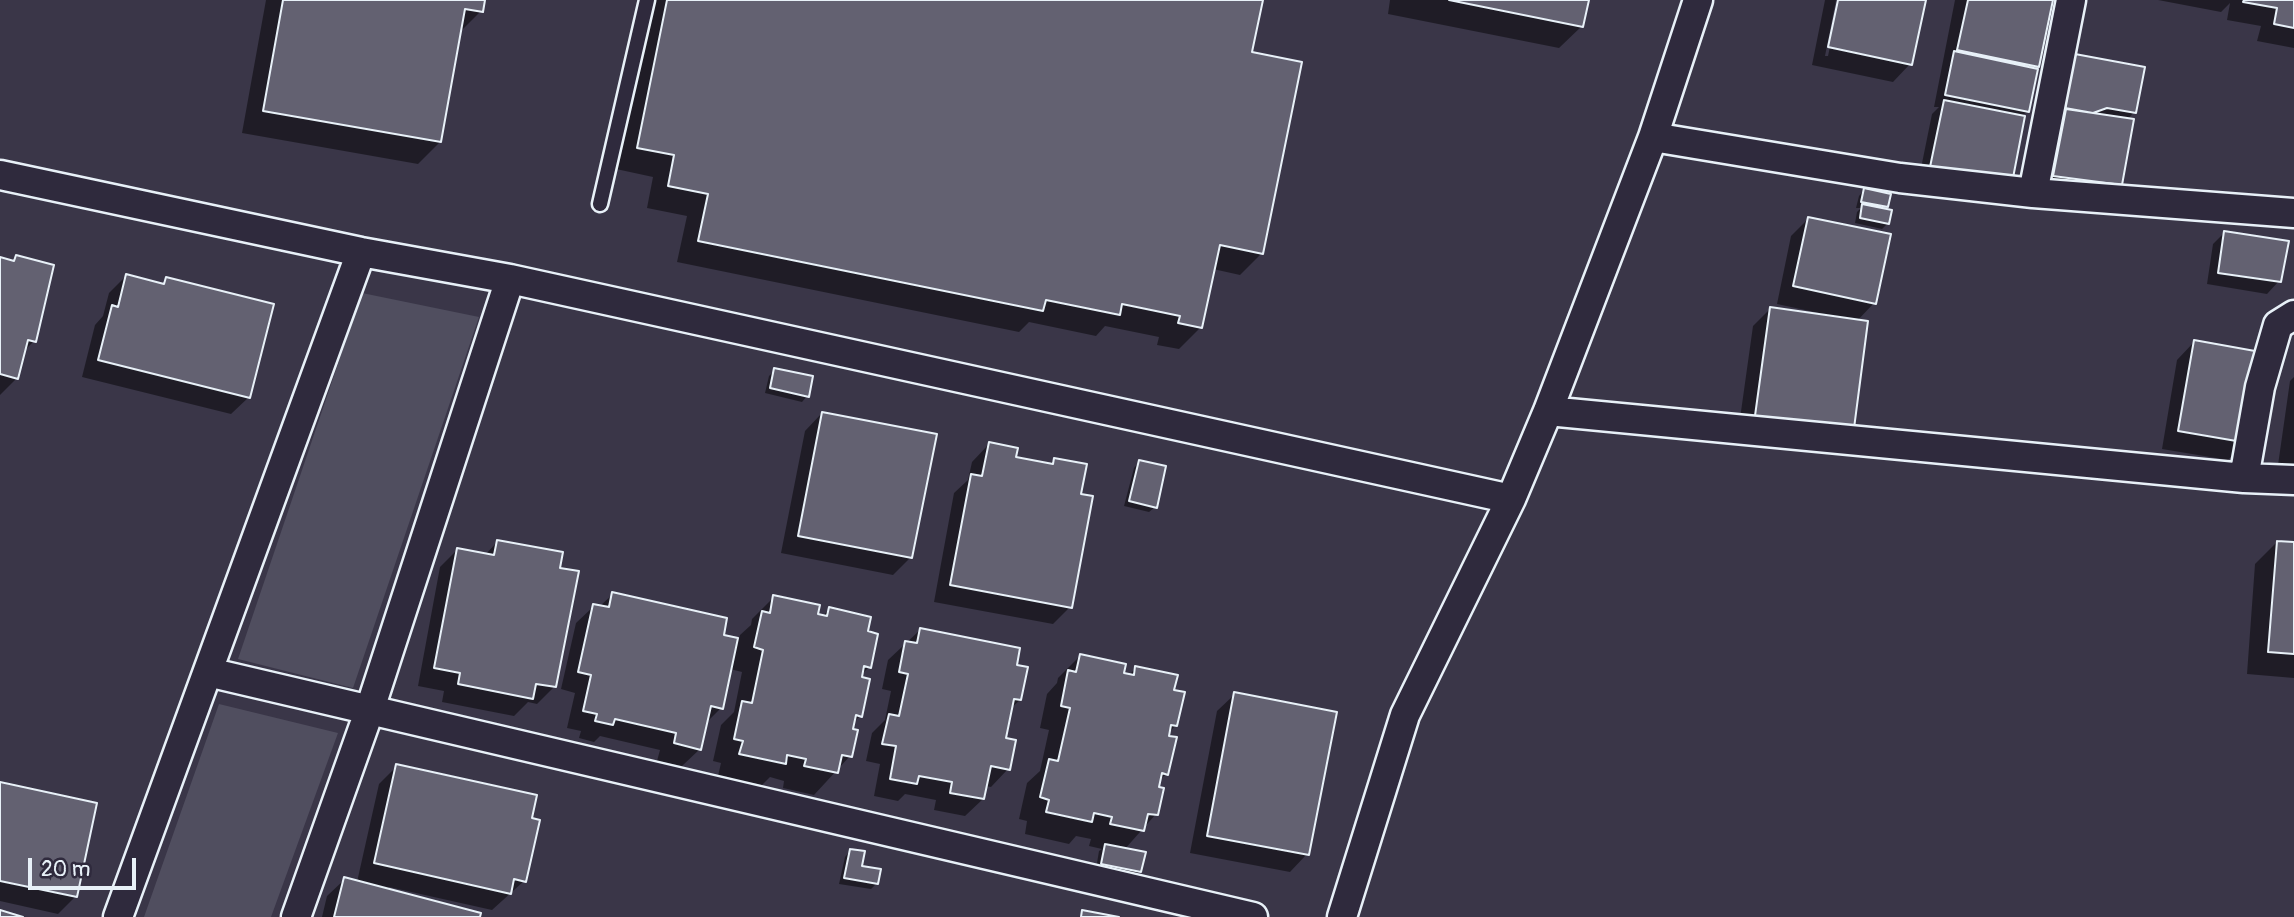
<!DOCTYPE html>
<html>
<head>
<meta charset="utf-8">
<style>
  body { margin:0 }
  #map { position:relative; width:2294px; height:917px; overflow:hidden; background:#3a3648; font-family:Pangolin,sans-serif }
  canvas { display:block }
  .scale { position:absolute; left:28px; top:858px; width:108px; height:32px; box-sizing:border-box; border:4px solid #e8f1f8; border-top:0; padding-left:9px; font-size:21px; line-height:24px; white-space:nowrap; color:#e8f1f8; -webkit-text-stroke:5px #2f2a3d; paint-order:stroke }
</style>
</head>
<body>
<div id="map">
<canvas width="2294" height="917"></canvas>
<div class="scale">20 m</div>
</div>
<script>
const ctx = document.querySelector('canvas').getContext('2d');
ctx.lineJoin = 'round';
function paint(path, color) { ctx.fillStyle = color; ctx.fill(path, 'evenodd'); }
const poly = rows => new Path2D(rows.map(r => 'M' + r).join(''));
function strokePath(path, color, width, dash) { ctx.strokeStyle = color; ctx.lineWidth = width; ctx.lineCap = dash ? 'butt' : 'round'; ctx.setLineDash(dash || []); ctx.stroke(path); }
const green = poly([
  [362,293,479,317,353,688,238,659],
  [219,704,338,733,271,917,144,917]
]);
const shadow = poly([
  [266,0,483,0,481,11,459,33,440,142,418,164,242,133],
  [651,0,1261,0,1250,53,1262,253,1240,275,1213,269,1201,327,1179,349,1157,345,1159,337,1105,326,1096,336,1029,322,1019,332,677,262,687,216,647,208,653,177,616,169],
  [1390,0,1587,0,1582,26,1559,48,1388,14],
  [1825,0,1836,0,1825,56,1828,56,1840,0,1924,0,1910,64,1893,82,1812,65],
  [1955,0,2052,0,2038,66,2034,70,2027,112,2023,115,2010,183,1919,178,1932,114,1939,107,1934,107],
  [2158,0,2294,0,2294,48,2257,41,2261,26,2227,20,2230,3,2221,12],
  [2076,56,2134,112,2127,120,2121,184,2109,196,2042,187,2064,68],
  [1864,190,1886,207,1883,210,1888,223,1882,229,1855,223,1857,212,1861,208,1856,208,1859,196],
  [1809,218,1874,303,1857,321,1851,436,1833,453,1737,440,1753,326,1770,309,1818,315,1819,313,1777,304,1791,236],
  [2225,232,2279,281,2267,294,2207,284,2213,244],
  [17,257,34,341,23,352,17,378,0,395,0,259,12,262],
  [126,276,161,285,167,279,249,397,231,414,82,377,95,325,103,316,109,293],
  [2194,342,2246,442,2228,460,2162,449,2177,360],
  [775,370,807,396,802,402,765,393,769,376],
  [2294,377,2294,482,2276,479,2290,381],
  [822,413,911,557,893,575,781,553,805,431],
  [989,444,1014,459,1049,465,1054,460,1079,495,1070,607,1053,624,934,602,954,493,968,480,972,462],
  [1139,462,1155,507,1149,512,1124,506,1134,468],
  [498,541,558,569,555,686,537,704,528,702,514,716,442,702,444,691,418,686,440,567,458,549,485,555],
  [2277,542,2294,544,2294,678,2247,674,2255,564],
  [613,594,721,636,739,639,740,635,751,625,752,619,774,597,822,617,829,609,866,633,869,667,861,675,860,716,852,724,850,756,814,795,783,788,784,781,770,777,762,785,718,776,721,763,713,761,721,725,734,712,742,672,730,669,721,708,705,724,700,749,682,766,657,761,660,750,600,736,594,742,579,738,581,731,567,728,575,693,561,689,576,623,594,606,599,607],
  [920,630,1015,666,1020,700,1010,709,1004,740,1008,769,991,787,985,786,983,799,965,816,934,810,936,800,905,794,898,801,874,796,880,764,866,761,872,733,885,720,891,691,882,689,888,660],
  [1080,656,1128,676,1136,668,1172,691,1176,725,1168,734,1166,774,1158,782,1156,814,1124,850,1140,871,1134,877,1096,869,1099,851,1102,849,1089,846,1091,839,1076,836,1069,844,1025,834,1027,821,1019,819,1027,783,1040,771,1049,730,1040,728,1047,694,1057,683,1058,678],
  [1235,694,1307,854,1290,872,1190,853,1217,711],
  [397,766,524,881,492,910,389,887,388,890,478,917,322,917,327,896,345,879,357,882,379,784],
  [0,784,76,896,58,914,0,901],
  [850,851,860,867,877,883,871,889,839,884,845,857]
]);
const building = poly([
  [283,0,485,0,483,12,465,9,441,142,263,111,283,0],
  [667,0,1263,0,1252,52,1302,62,1263,254,1220,245,1202,328,1178,323,1180,316,1122,304,1120,315,1046,300,1043,311,698,241,708,194,668,186,674,155,637,148,667,0],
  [1449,0,1589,0,1583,27,1449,0],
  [1838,0,1926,0,1912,65,1828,47,1838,0],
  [1968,0,2053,0,2039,67,1957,50,1968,0],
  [2244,0,2294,0,2294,28,2274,24,2277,8,2243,2,2244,0],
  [1954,51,2038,69,2029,112,1945,95,1954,51],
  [2075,54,2145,67,2136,113,2107,108,2093,113,2065,108,2075,54],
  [1944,100,2025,116,2012,183,1930,167,1944,100],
  [2066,109,2134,119,2122,185,2053,176,2066,109],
  [1864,188,1891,194,1888,207,1861,202,1864,188],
  [1862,204,1892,210,1889,224,1860,218,1862,204],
  [1808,217,1891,234,1876,304,1793,286,1808,217],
  [2224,231,2289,241,2281,282,2218,273,2224,231],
  [16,255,54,265,36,342,28,340,18,379,0,374,0,257,14,261,16,255],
  [126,274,164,284,166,277,274,304,250,398,98,360,112,305,118,307,126,274],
  [1770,307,1868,321,1853,436,1754,423,1770,307],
  [2194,340,2255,351,2248,394,2248,443,2178,431,2194,340],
  [774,368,813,376,809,397,770,388,774,368],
  [822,412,937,434,912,558,798,536,822,412],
  [989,442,1018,448,1016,457,1053,464,1054,458,1087,464,1081,494,1093,496,1072,608,950,585,971,474,982,476,989,442],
  [1139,460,1166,466,1157,508,1129,501,1139,460],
  [497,540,563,552,560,568,579,571,556,687,536,684,533,699,458,684,460,673,434,668,457,548,494,555,497,540],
  [2277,541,2294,542,2294,654,2268,652,2277,541],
  [612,592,727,618,724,635,738,638,723,709,711,706,701,750,674,743,676,733,615,719,613,725,595,721,597,714,583,711,591,675,578,672,593,604,609,607,612,592],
  [773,595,820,605,818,614,827,616,829,607,871,617,868,631,878,634,871,668,864,666,862,677,870,679,862,717,856,715,853,729,858,730,852,757,842,755,838,773,804,766,806,759,787,755,786,764,739,754,743,741,734,739,742,701,752,703,763,650,754,647,762,611,770,613,773,595],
  [920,628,1020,648,1017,665,1028,667,1021,700,1014,699,1006,738,1016,740,1010,770,991,766,984,799,950,793,952,782,919,776,917,784,890,779,896,746,882,744,889,714,899,716,908,674,899,672,905,641,917,643,920,628],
  [1080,654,1126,664,1124,673,1134,675,1135,666,1178,675,1174,690,1185,692,1177,726,1171,725,1169,736,1177,737,1168,775,1162,773,1159,787,1164,788,1158,815,1148,814,1144,831,1110,824,1112,817,1094,813,1092,822,1046,812,1049,800,1040,797,1049,759,1058,761,1070,708,1061,706,1068,670,1076,672,1080,654],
  [1234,692,1337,712,1309,855,1207,836,1234,692],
  [396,764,537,795,532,818,540,820,526,882,514,879,511,894,374,863,396,764],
  [0,782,97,803,77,897,0,881,0,782],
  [1105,844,1146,852,1141,872,1101,864,1105,844],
  [850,849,865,851,862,866,881,869,878,884,844,878,850,849],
  [344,877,481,913,480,917,334,917,344,877],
  [0,910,23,917,0,917,0,910],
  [1082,910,1119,917,1081,917,1082,910]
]);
const lane = poly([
  [600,204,647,0]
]);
const street = poly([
  [1653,137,1900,178,2033,193,2294,213],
  [0,175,361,252,510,279,1511,499],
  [2033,193,2071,0],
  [1548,411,2244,478,2294,480],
  [2244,478,2260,387,2278,325,2294,315],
  [208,672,1253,917],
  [118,917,361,252],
  [296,917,370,709,510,279],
  [1342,917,1405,715,1511,499,1548,411,1653,137,1698,0]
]);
paint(green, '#504e5f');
paint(shadow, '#0007');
paint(building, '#636171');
strokePath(building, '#e8f1f8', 2);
strokePath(lane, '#e8f1f8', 19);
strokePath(street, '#e8f1f8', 33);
strokePath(lane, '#2f2a3d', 14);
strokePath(street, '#2f2a3d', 28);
</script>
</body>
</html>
